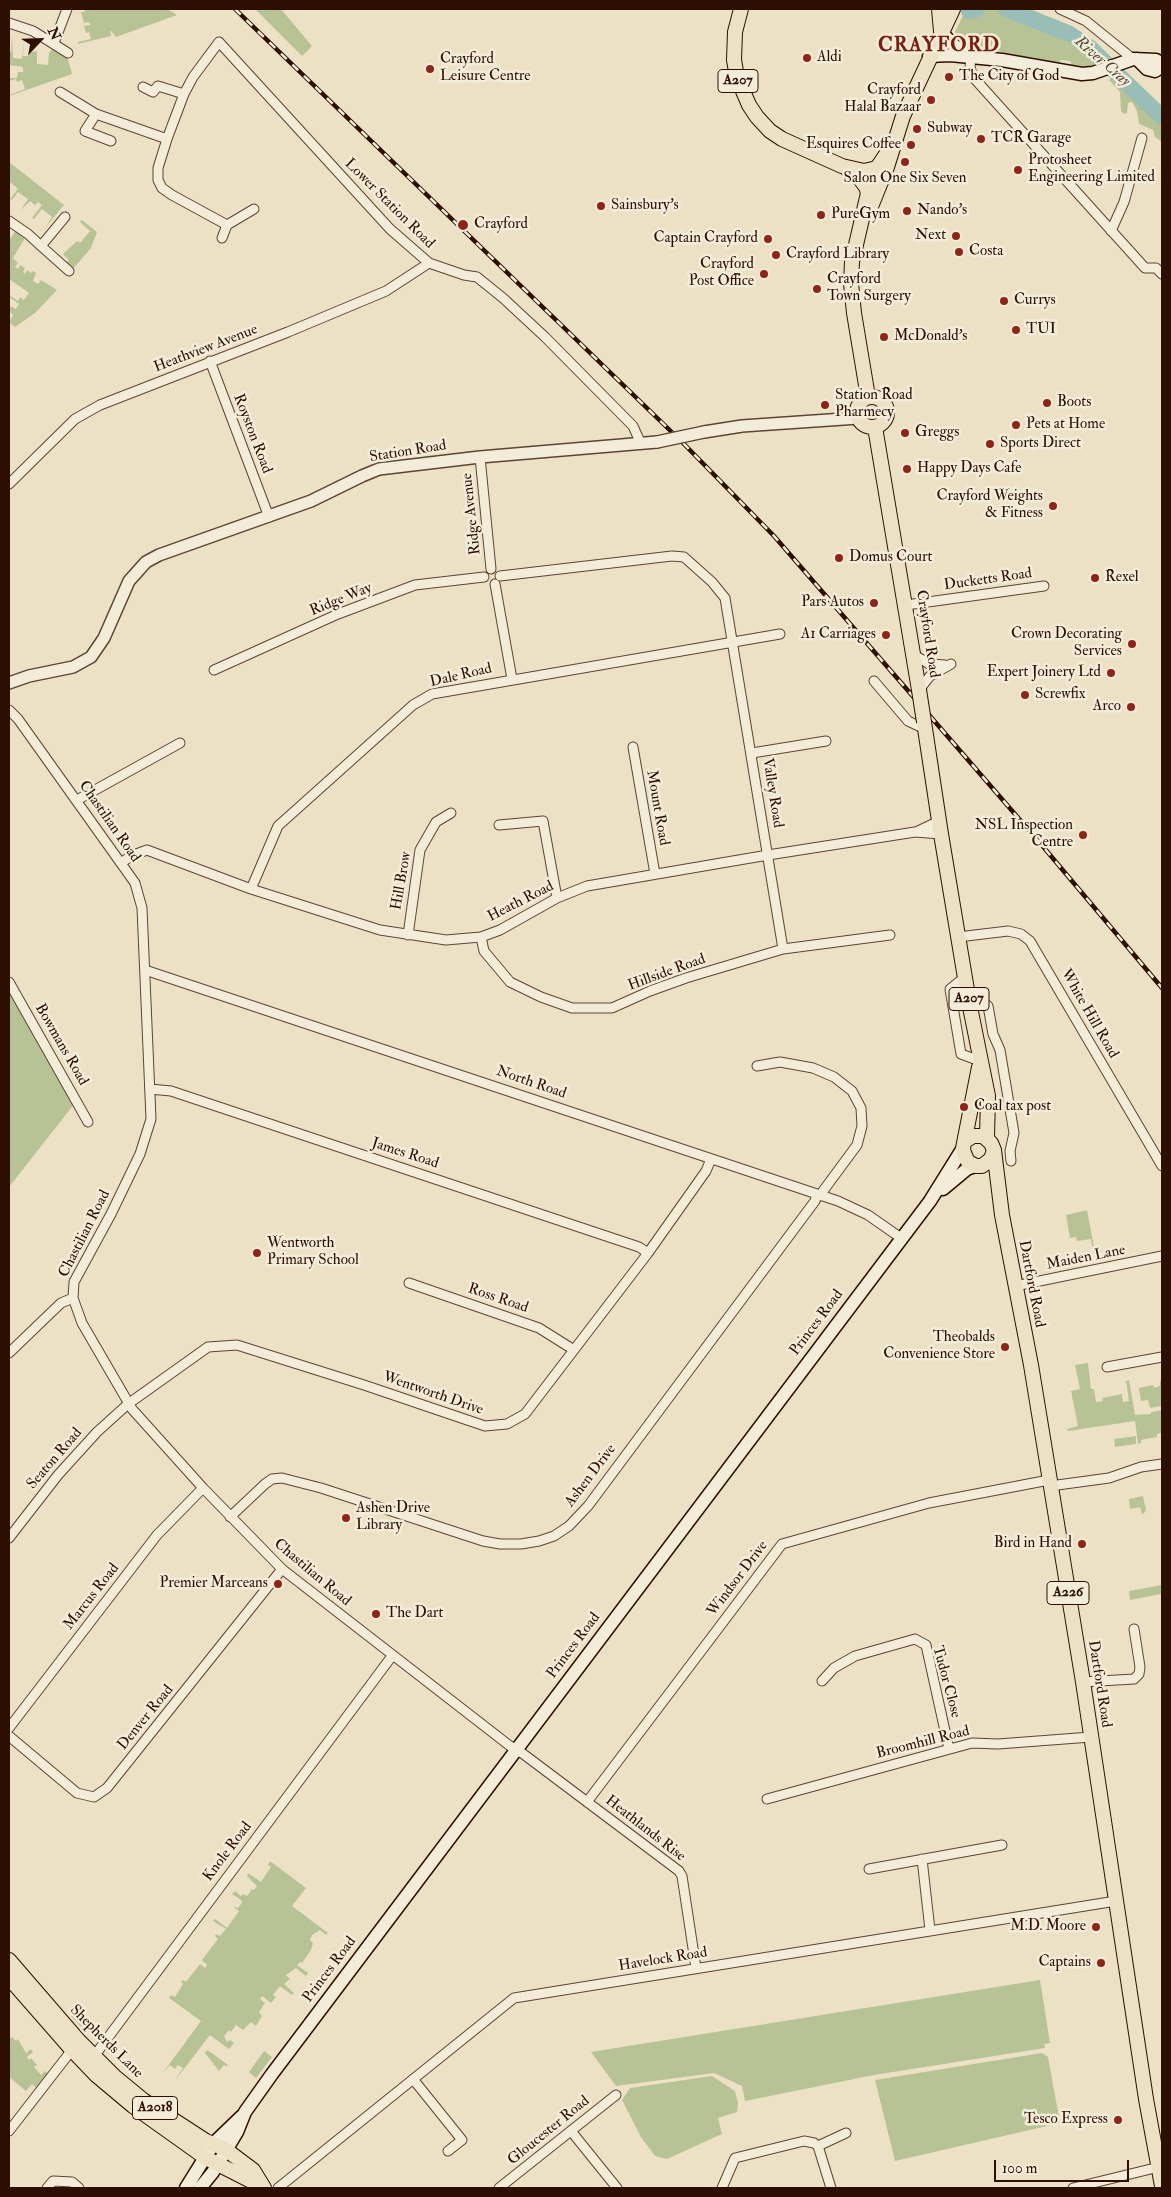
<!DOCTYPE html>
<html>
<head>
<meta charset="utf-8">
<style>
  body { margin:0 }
  #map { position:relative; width:1171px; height:2197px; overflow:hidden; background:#ece1c5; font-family:"IM FELL Double Pica",serif }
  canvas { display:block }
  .frame { position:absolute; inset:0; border:10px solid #2d0f02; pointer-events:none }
  .north { position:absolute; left:15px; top:15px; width:50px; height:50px; -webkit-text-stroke:4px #f3ecd9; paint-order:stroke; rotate:66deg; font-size:14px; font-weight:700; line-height:20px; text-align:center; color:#2d0f02 }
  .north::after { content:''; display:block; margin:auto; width:18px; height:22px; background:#2d0f02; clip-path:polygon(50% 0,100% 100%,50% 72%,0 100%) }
  .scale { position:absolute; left:994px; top:2160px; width:135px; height:22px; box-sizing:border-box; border:2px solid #2d0f02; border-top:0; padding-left:6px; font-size:15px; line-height:18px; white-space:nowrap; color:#2d0f02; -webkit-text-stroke:4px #f3ecd9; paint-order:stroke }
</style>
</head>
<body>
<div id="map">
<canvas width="1171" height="2197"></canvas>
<div class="frame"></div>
<div class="north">N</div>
<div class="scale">100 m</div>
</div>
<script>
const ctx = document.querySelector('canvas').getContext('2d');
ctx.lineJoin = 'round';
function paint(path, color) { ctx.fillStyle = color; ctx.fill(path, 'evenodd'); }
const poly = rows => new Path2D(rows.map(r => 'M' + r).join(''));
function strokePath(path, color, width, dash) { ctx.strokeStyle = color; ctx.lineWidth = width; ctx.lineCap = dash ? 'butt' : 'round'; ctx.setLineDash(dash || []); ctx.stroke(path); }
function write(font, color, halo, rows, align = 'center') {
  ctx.font = font + ' "IM FELL Double Pica",serif'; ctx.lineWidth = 5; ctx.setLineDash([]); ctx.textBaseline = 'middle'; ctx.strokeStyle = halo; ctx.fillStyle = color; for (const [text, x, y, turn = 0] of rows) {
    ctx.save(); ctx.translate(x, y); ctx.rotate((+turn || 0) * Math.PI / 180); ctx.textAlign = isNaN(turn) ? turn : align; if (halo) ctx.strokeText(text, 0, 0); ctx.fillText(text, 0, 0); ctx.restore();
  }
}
const green = poly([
  [84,9,167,9,177,15,116,37,110,30,111,36,78,44,78,42,91,39,89,32,86,33,84,26,90,25,89,22,84,23,81,12,85,12],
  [255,9,281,9,312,46,302,56],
  [966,9,1030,9,1069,25,1096,42,1111,58,1091,66,1080,66,1072,65,1070,61,1061,60,1059,63,1015,56,962,42,955,32],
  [12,36,13,58,22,59,24,41,23,56,28,56,28,53,37,51,37,64,48,65,49,53,52,49,64,57,67,56,72,74,9,96,9,95,25,89,22,80,17,82,16,79,9,81,9,78,17,78,18,72,23,72,23,67,9,65,9,52,11,52],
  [1121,75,1132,79,1136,89,1156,105,1160,117,1162,118,1162,142,1155,137,1153,130,1139,124,1137,111,1132,102,1128,103,1127,113,1124,114,1121,111,1120,92,1109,80,1112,76],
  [9,162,64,205,45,228,52,217,42,209,34,219,32,218,42,205,38,202,35,205,30,201,21,210,28,199,18,192,12,200,10,199,18,189,9,181],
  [82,220,97,232,91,248,73,269,66,263,69,260,63,254,77,241,80,243,90,231,80,222],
  [15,231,25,238,13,258,18,263,15,267,18,269,20,265,25,268,23,272,25,274,27,270,31,273,32,271,36,273,33,281,38,284,41,280,57,290,35,313,15,327,9,322,13,315,9,310,11,306,16,309,19,304,9,297,9,295,18,301,20,297,24,300,29,293,9,279,9,237,11,238],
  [9,982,75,1103,9,1187],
  [1087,1210,1095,1253,1093,1253,1091,1239,1077,1241,1076,1237,1070,1238,1066,1215],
  [1088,1363,1091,1389,1094,1389,1096,1402,1103,1401,1102,1398,1122,1394,1123,1402,1129,1401,1126,1381,1129,1380,1135,1415,1151,1414,1151,1412,1162,1410,1162,1436,1161,1433,1157,1434,1157,1437,1141,1440,1141,1443,1138,1444,1135,1421,1068,1431,1067,1429,1078,1426,1071,1391,1080,1389,1075,1365],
  [1162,1380,1162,1406,1150,1408,1148,1400,1141,1401,1139,1388,1153,1385,1154,1388,1160,1386,1160,1381],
  [1136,1436,1136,1444,1115,1447,1114,1439],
  [1143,1496,1146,1510,1144,1513,1142,1514,1140,1507,1130,1509,1129,1499],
  [1162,1585,1162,1598,1161,1594,1130,1600,1129,1591],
  [270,1861,306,1888,292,1906,328,1933,326,1935,320,1930,312,1935,310,1940,313,1943,311,1950,302,1963,300,1962,297,1965,308,1973,306,1976,296,1968,286,1975,290,1979,284,1984,294,1993,292,1995,280,1986,273,1995,276,1997,271,2003,262,1996,260,1999,265,2003,259,2012,262,2016,256,2026,251,2022,243,2030,236,2025,231,2032,229,2030,224,2036,227,2042,230,2040,234,2043,229,2049,210,2035,174,2082,183,2068,178,2065,175,2069,170,2065,162,2074,201,2021,169,1998,171,1995,175,1997,183,1984,181,1982,183,1980,186,1982,200,1964,205,1968,207,1965,202,1960,218,1939,215,1936,216,1934,220,1936,226,1929,213,1921,215,1919,227,1928,239,1911,233,1906,238,1908,242,1903,241,1900,232,1894,235,1891,241,1896,243,1894,247,1896,251,1891,250,1889,254,1890,257,1886,247,1876,248,1873,261,1882,271,1867,268,1865],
  [1040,1980,1050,2043,1044,2044,1045,2048,874,2075,745,2101,742,2086,714,2073,616,2086,591,2052],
  [78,2007,100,2031,99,2032,86,2032,71,2016],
  [12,2037,16,2041,18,2039,26,2053,31,2049,33,2052,27,2057,29,2060,31,2058,37,2065,34,2067,41,2075,45,2071,48,2074,36,2088,32,2084,26,2091,9,2077,9,2038,10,2039],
  [207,2050,213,2054,228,2065,227,2067,224,2065,219,2071,205,2053],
  [264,2051,272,2057,256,2078,249,2072],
  [1042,2053,1048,2057,1060,2123,895,2161,875,2080],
  [712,2076,735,2091,738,2103,737,2112,718,2118,722,2134,667,2159,655,2156,641,2137,622,2100,630,2088]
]);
const river = poly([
  [1006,9,1070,34,1089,47,1162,117],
  [969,11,977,9]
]);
const minor = poly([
  [1060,9,1086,21,1133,59],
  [9,23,33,31,68,53],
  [54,43,67,9],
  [971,57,970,67,973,77,1145,268,1156,268,1162,274],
  [143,87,153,92,158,86,184,94],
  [60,92,96,114,167,139],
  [96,114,85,131,111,141],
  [254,209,227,225,172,195,162,188,158,180,158,168,167,139,184,94,193,77,219,42,390,229,429,263,464,275,477,277,503,298,545,337,633,426,641,444],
  [9,221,28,234,41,246,65,217],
  [1111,231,1124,202,1142,138],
  [222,238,227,225],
  [41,246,69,271],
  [210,361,269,517],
  [480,457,491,569],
  [9,484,75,419,100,405,288,332,386,291,429,263],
  [500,576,672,556,684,557,712,582,725,598,783,949],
  [495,584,512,679],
  [906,605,1044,586],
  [913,654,929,664,945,665],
  [214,670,338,614,415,585,484,577],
  [874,681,908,721,925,729],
  [919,690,930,676,951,664],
  [9,710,18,719,135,883,142,908,151,1119,140,1154,111,1214,74,1282,73,1298,82,1323,132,1409,203,1488,282,1569,510,1746,522,1753,679,1871,682,1876,696,1968],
  [633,747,655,874],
  [752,753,826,741],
  [77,800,180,743],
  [499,825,543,821,557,898],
  [916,832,939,821],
  [121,863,131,856,147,850,251,889,380,930,446,940,481,937,500,930,557,898,587,886,768,855,915,832,941,834],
  [251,889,278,826,413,705,432,694,780,634],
  [408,935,420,850,436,822,451,813],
  [481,937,484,951,510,982,541,997,572,1008,612,1008,650,991,686,978,783,949,890,935],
  [958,937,1008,931,1021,934,1030,941,1162,1166],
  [145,970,838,1201,868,1215,901,1238],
  [965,977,950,989,961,1054,980,1061],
  [9,982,88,1122],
  [969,1002,983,1002,988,1006,993,1034,1000,1050,1014,1133,1010,1151,1011,1161],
  [757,1066,780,1062,813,1068,834,1077,852,1091,861,1108,862,1126,857,1145,823,1191,822,1196],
  [150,1089,171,1091,639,1247,648,1253],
  [409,1283,539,1328,574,1350],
  [1015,1286,1162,1256],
  [9,1353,61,1303,73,1298],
  [1107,1367,1162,1357],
  [1050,1486,1109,1478,1141,1467,1162,1464],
  [230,1517,265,1484,272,1479,282,1478,321,1488,483,1541,500,1544,521,1544,539,1541,554,1536,569,1526,588,1506,815,1201,817,1194],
  [9,1538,58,1475,97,1432,128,1404,208,1347,237,1345,364,1385,485,1426,507,1424,525,1414,648,1253,706,1171,711,1159],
  [822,1681,834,1668,855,1656,915,1639,926,1645,949,1749],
  [1083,1682,1134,1679,1139,1674,1140,1667,1134,1629],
  [9,1728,157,1535,203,1488],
  [9,1736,77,1793,94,1797,107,1788,282,1569],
  [767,1799,972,1743,998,1744,1091,1737],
  [587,1802,782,1544,929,1503,1049,1480],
  [922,1859,930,1930],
  [869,1869,1002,1845],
  [92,2059,392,1656],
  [413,2079,462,2140,448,2151],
  [9,2131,75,2046],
  [571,2131,617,2188],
  [818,2146,846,2133],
  [47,2188,53,2181,72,2182,79,2188],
  [278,2188,514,1998,1116,1901],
  [499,2188,616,2095],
  [722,2188,735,2158,804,2141,814,2143,818,2146,831,2188],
  [1073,2188,1159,2167]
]);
const tertiary = poly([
  [704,432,742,426,858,418],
  [9,683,29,676,73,667,91,657,104,638,129,581,146,562,159,555,311,501,362,476,379,469,480,457,657,442]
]);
const secondary = poly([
  [941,31,951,43,969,56],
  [929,56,950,55,1002,60,1082,74,1093,73,1133,59,1156,60,1162,63],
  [1137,59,1147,69,1155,71,1162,66],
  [943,1189,967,1169,975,1166],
  [186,2188,214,2143,242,2116],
  [200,2188,213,2172,237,2132,245,2112,272,2074,930,1201,963,1148]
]);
const primary = poly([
  [741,9,735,32,734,60,737,77,749,105,757,117,770,131,782,139,842,166,864,171,877,168,893,144],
  [939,9,941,31],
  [848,170,860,179,866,187,868,193,852,262,851,283,854,313,868,397],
  [870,209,887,167,903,116,953,9],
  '857 412a15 15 0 1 1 30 0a15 15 0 1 1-30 0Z',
  [875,427,919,690],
  [924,722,941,834,969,1002,988,1096,987,1138],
  [979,1067,963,1148,964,1153,968,1162,976,1166,982,1166,991,1159,994,1150],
  [965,1141,973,1136,983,1136,991,1143,994,1150,1002,1215,1031,1365,1083,1682,1146,2099,1162,2186],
  [9,1960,79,2041,115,2077,143,2100,206,2141,225,2149,253,2170,264,2188],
  [9,1978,72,2050,96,2075,133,2106,206,2158,263,2187]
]);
const rail = poly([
  [235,9,682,442,774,536,1040,843,1162,988]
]);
const tertiaryBridge = poly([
  [657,442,704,432]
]);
const primaryBridge = poly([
  [919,690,924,722]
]);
const markers = [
  [807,58,5,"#8f2418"],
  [430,69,5,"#8f2418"],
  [949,77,5,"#8f2418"],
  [931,100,5,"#8f2418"],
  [917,129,5,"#8f2418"],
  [981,139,5,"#8f2418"],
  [911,145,5,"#8f2418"],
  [905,162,5,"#8f2418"],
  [1018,170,5,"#8f2418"],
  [601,206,5,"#8f2418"],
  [907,211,5,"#8f2418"],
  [821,215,5,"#8f2418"],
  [463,225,6,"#8f2418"],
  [956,236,5,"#8f2418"],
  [768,239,5,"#8f2418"],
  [959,252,5,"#8f2418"],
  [776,255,5,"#8f2418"],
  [764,274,5,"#8f2418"],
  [817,289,5,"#8f2418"],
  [1004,301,5,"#8f2418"],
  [1016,330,5,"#8f2418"],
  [884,337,5,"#8f2418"],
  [1047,403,5,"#8f2418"],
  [825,405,5,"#8f2418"],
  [1016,425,5,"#8f2418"],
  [905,433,5,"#8f2418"],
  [990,444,5,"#8f2418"],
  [907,469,5,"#8f2418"],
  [1053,506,5,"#8f2418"],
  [839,558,5,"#8f2418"],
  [1095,578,5,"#8f2418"],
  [874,603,5,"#8f2418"],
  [886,635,5,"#8f2418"],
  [1132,644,5,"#8f2418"],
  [1111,673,5,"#8f2418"],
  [1025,695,5,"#8f2418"],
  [1131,707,5,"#8f2418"],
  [1083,835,5,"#8f2418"],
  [964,1107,5,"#8f2418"],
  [257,1253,5,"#8f2418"],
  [1005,1347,5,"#8f2418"],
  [346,1518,5,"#8f2418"],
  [1082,1544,5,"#8f2418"],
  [278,1584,5,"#8f2418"],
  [376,1614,5,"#8f2418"],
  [1096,1927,5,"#8f2418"],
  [1101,1963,5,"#8f2418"],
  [1118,2120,5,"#8f2418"]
];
const shields = [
  [738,81,40],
  [969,999,40],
  [1068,1593,42],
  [155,2108,45]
];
const shieldNames = [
  ["A207",738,81],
  ["A207",969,999],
  ["A226",1068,1593],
  ["A2018",155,2108]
];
const poiNames = [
  ["Aldi",817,58],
  ["Crayford",440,60],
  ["Leisure Centre",440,77],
  ["The City of God",959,77],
  ["Crayford",921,91,"right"],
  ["Halal Bazaar",921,108,"right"],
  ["Subway",927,129],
  ["TCR Garage",991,139],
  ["Esquires Coffee",901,145,"right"],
  ["Protosheet",1028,161],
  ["Engineering Limited",1028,178],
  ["Salon One Six Seven",905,179,"center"],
  ["Sainsbury's",611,206],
  ["Nando's",917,211],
  ["PureGym",831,215],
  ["Crayford",474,225],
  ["Next",946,236,"right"],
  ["Captain Crayford",758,239,"right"],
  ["Costa",969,252],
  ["Crayford Library",786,255],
  ["Crayford",754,265,"right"],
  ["Post Office",754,282,"right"],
  ["Crayford",827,280],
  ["Town Surgery",827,297],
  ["Currys",1014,301],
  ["TUI",1026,330],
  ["McDonald's",894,337],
  ["Station Road",835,396],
  ["Pharmecy",835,413],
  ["Boots",1057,403],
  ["Pets at Home",1026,425],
  ["Greggs",915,433],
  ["Sports Direct",1000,444],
  ["Happy Days Cafe",917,469],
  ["Crayford Weights",1043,497,"right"],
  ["& Fitness",1043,514,"right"],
  ["Domus Court",849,558],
  ["Rexel",1105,578],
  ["Pars Autos",864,603,"right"],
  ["A1 Carriages",876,635,"right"],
  ["Crown Decorating",1122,635,"right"],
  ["Services",1122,652,"right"],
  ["Expert Joinery Ltd",1101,673,"right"],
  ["Screwfix",1035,695],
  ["Arco",1121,707,"right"],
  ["NSL Inspection",1073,826,"right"],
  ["Centre",1073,843,"right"],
  ["Coal tax post",974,1107],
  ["Wentworth",267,1244],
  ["Primary School",267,1261],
  ["Theobalds",995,1338,"right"],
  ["Convenience Store",995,1355,"right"],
  ["Ashen Drive",356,1509],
  ["Library",356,1526],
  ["Bird in Hand",1072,1544,"right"],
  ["Premier Marceans",268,1584,"right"],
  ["The Dart",386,1614],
  ["M.D. Moore",1086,1927,"right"],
  ["Captains",1091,1963,"right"],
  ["Tesco Express",1108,2120,"right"]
];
const streetNames = [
  ["Lower Station Road",389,204,45],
  ["Heathview Avenue",206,349,-21],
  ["Royston Road",252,434,69],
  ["Station Road",408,452,-9],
  ["Ridge Avenue",472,514,-96],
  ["Ducketts Road",988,580,-8],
  ["Ridge Way",341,600,-22],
  ["Crayford Road",927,634,81],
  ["Dale Road",461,676,-13],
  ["Valley Road",772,793,81],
  ["Mount Road",657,808,80],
  ["Chastilian Road",109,822,55],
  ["Hill Brow",402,881,-80],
  ["Heath Road",521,902,-27],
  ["Hillside Road",667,973,-20],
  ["White Hill Road",1089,1014,60],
  ["Bowmans Road",61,1045,60],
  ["North Road",531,1083,19],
  ["James Road",405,1154,18],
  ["Chastilian Road",85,1234,-63],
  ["Maiden Lane",1086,1258,-11],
  ["Dartford Road",1031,1284,79],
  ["Ross Road",498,1299,19],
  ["Princes Road",817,1323,-53],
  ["Wentworth Drive",433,1394,19],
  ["Seaton Road",55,1459,-49],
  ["Ashen Drive",591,1476,-53],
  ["Chastilian Road",312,1573,40],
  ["Windsor Drive",738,1579,-53],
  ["Marcus Road",92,1597,-52],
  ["Princes Road",574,1646,-53],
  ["Tudor Close",946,1682,75],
  ["Dartford Road",1099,1684,81],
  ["Denver Road",146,1718,-51],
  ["Broomhill Road",923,1743,-14],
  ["Heathlands Rise",645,1829,38],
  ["Knole Road",228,1852,-53],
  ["Havelock Road",663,1960,-9],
  ["Princes Road",330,1970,-53],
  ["Shepherds Lane",106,2042,45],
  ["Gloucester Road",549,2131,-39]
];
const waterNames = [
  ["River Cray",1102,62,41]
];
const districtNames = [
  ["CRAYFORD",939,47]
];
paint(green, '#b8c395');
strokePath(river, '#99bdb7', 16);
strokePath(minor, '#5d4433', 11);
strokePath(tertiary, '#5d4433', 14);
strokePath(secondary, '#2d0f02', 15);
strokePath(primary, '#2d0f02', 16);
strokePath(minor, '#f3ecd9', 9);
strokePath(tertiary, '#f3ecd9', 11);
strokePath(secondary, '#f3ecd9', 12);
strokePath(primary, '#ece1c5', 14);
strokePath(rail, '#2d0f02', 4.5);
strokePath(rail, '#f3ecd9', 2.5, [8]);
strokePath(tertiaryBridge, '#5d4433', 14, []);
strokePath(primaryBridge, '#2d0f02', 16, []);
strokePath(tertiaryBridge, '#f3ecd9', 11);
strokePath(primaryBridge, '#ece1c5', 14);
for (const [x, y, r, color] of markers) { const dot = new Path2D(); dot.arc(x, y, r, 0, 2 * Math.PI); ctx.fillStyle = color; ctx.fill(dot); strokePath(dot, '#f3ecd9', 2); }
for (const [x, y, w] of shields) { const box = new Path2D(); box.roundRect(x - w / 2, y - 11.5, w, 23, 4); ctx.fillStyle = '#f3ecd9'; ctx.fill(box); strokePath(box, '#2d0f02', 1); }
write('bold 14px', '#2d0f02', null, shieldNames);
write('15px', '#2d0f02', '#f3ecd9', poiNames, 'left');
write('15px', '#2d0f02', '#f3ecd9', streetNames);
write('italic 16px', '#534c41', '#f3ecd9', waterNames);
ctx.letterSpacing = '1px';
write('bold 20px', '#7a1f14', '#f3ecd9', districtNames);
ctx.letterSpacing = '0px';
</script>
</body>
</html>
